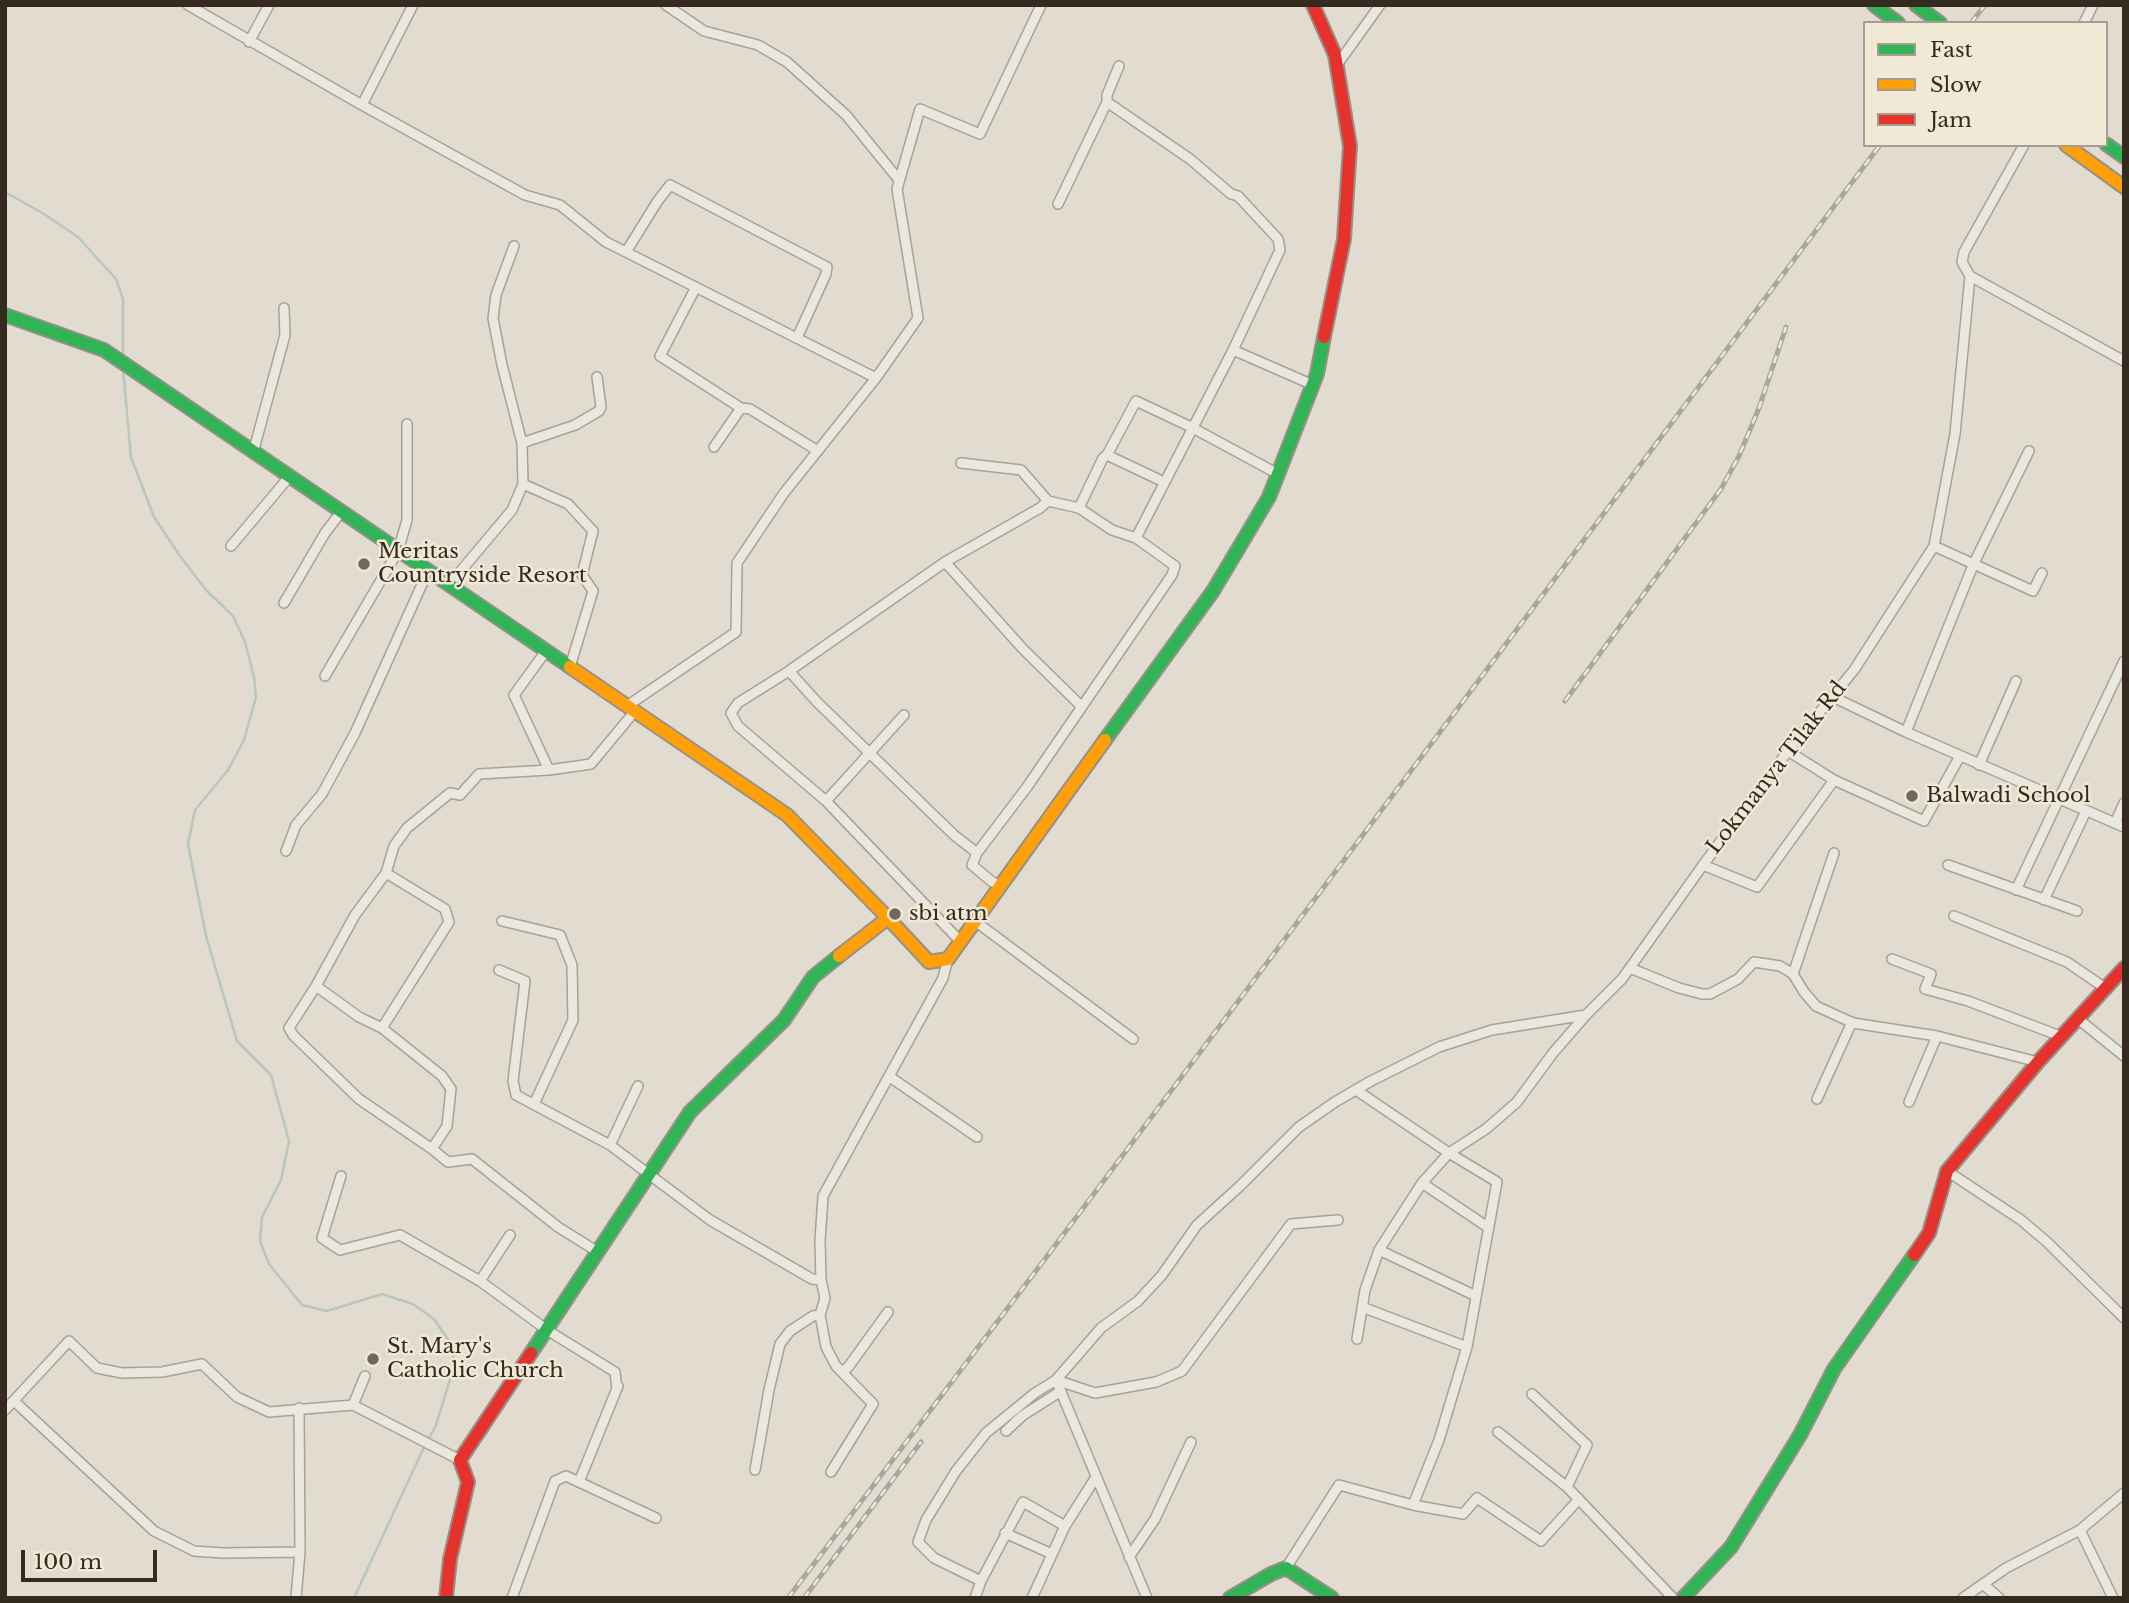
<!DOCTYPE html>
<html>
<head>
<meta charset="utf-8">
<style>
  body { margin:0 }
  #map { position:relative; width:2129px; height:1603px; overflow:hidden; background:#e1dccf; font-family:"Libre Baskerville",serif }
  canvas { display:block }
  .frame { position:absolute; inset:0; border:7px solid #342a20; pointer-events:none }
  .legend { position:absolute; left:1863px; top:21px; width:245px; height:126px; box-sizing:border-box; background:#f1e9d6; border:2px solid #a59d8d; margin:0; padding:9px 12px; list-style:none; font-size:21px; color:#342a20 }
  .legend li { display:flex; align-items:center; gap:14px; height:35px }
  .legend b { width:35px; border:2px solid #a59d8d }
  .scale { position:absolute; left:21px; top:1550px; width:136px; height:32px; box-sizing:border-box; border:4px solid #342a20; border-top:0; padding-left:9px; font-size:21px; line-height:24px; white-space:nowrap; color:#342a20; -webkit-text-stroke:5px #f1e9d6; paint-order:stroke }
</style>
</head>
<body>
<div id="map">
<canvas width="2129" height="1603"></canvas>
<div class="frame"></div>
<ul class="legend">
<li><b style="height:9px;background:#30b455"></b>Fast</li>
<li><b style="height:9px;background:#ff9f0a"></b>Slow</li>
<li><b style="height:9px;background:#e5322d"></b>Jam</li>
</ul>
<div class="scale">100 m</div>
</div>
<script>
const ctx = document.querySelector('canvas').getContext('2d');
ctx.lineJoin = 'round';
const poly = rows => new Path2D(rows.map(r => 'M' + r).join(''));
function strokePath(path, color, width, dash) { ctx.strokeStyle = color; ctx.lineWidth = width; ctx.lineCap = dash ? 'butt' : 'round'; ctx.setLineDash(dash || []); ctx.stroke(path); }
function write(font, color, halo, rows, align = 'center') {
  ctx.font = font + ' "Libre Baskerville",serif'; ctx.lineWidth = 5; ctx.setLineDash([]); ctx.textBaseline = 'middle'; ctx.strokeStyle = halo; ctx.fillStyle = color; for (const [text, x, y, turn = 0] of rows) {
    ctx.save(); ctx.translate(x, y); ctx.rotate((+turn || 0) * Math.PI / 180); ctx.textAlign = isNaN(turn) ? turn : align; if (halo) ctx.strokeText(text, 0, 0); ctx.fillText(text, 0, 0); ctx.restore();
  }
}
const stream = poly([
  [5,192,44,214,78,237,116,279,123,299,123,359],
  [123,369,131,457,154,517,180,556,206,590,233,616,245,642,254,677,256,697,244,740,228,770,195,810,188,844,206,936,237,1041,271,1075,289,1141,281,1180,262,1217,260,1241,269,1264,302,1305,327,1311,382,1294,413,1304,434,1319,451,1344,455,1363,436,1425,428,1440],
  [354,1598,425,1445]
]);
const street = poly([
  [188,5,362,105],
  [413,5,362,105,525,195,560,205,606,242,876,378],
  [666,5,704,31,758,45,787,62,846,115,899,180],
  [2084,23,2093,5],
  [249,42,269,5],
  [1337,65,1380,5],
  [1107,102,1190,159,1231,194,1238,196,1278,239,1280,250,1233,350,1136,538],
  [1058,204,1107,102,1107,95,1119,66],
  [626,252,657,202,670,185,827,267,826,274,797,338],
  [1970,276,1962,262,1964,252,2024,145],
  [696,287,660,356,741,408,750,409,818,451],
  [1233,350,1313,385],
  [522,443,575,425,599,411,601,407,597,377],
  [714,447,741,408],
  [253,453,285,335,284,308],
  [1107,455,1164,482],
  [961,463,1021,470,1048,501,1079,508,1112,530,1136,538,1175,566,1172,575,1027,787,977,853,972,865,991,881,1000,886],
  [523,484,568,504,593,531,582,575,593,591,570,667],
  [1079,508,1103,458,1107,455,1136,401,1191,427,1278,474],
  [231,546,289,477],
  [1934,546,2033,591,2042,573],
  [945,562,1023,649,1081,706],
  [449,585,512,510,523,484,522,443,502,365,493,318,496,295,514,246],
  [284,603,325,533,341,512],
  [546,651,514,695,549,770],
  [789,671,817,702,954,835,977,853],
  [325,676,398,551,407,520,407,424],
  [1833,697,1906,732,2124,827],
  [627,706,736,632,737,563,784,493,876,378,918,318,897,189,920,109,980,134,1041,5],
  [1906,732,1974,563,2029,451],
  [1788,751,1834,780,1924,821,1960,756],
  [1979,765,2016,681],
  [826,801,904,715],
  [2115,823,2124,803],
  [286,851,296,825,322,794,355,733,428,571],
  [1703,865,1757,887,1834,780],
  [1948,865,2077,911],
  [2016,890,2124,661],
  [2044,900,2086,811],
  [1954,916,2067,962,2105,988],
  [502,921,560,935,572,965,573,1020,534,1104],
  [975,921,1133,1039],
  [960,941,826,801,738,726,731,713,738,703,789,671,945,562,1040,508,1048,501],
  [1892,959,1931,974,1925,989,1968,1001,2060,1036],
  [1630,968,1679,988,1702,994,1710,994,1738,979,1754,962,1780,966,1793,974,1804,992,1816,1006,1853,1023,1937,1036,2038,1062],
  [499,970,525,981,513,1081,516,1095,610,1145,710,1220,812,1279,821,1280],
  [1793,974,1834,853],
  [316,986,359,1017,382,1028,442,1076,451,1089,447,1126,432,1149],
  [2077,1018,2124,1056],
  [382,1028,449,922,445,909,386,873],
  [890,1077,977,1137],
  [1356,1090,1449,1153,1497,1182,1467,1347,1439,1440,1413,1505],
  [1817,1099,1852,1022],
  [1909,1102,1937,1036],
  [610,1145,638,1086],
  [1947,1171,2021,1220,2047,1242,2124,1318],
  [341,1176,322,1238,340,1250,400,1235,480,1281,547,1330,615,1372,617,1389],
  [1422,1183,1489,1228],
  [1379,1250,1476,1296],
  [598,1252,558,1227,472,1159,448,1162,432,1149,359,1099,293,1035,289,1028,316,986,355,915,386,873,394,846,407,828,450,793,460,795,479,774,549,770,591,764,635,711],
  [480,1281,510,1235],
  [1362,1307,1467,1347],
  [1357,1339,1365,1290,1379,1250,1422,1183,1449,1153,1486,1129,1517,1102,1553,1053,1586,1015,1622,979,1703,865,1788,751,1854,670,1934,546,1955,434,1970,276,2124,361],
  [843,1372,849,1366,888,1312],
  [1532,1394,1587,1445,1567,1487],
  [14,1401,154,1531,194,1551,223,1553,300,1552],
  [353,1405,365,1376],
  [5,1410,69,1341,97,1368,122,1373,162,1372,202,1364,237,1397,269,1412,353,1405,460,1460],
  [1006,1431,1022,1416,1061,1391],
  [1498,1432,1567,1487,1673,1598],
  [755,1470,769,1390,780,1344,790,1331,813,1316,820,1315],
  [831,1472,873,1404,836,1366,826,1347,820,1315,825,1298,821,1280,820,1241,823,1196,943,978,948,959],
  [579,1482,618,1386],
  [1065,1526,1096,1477],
  [2080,1530,2113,1598],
  [1005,1533,1052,1554],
  [1129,1557,1155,1519,1191,1442],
  [1286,1568,1339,1485,1413,1505,1463,1514,1477,1498,1541,1541,1579,1499],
  [981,1581,934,1558,918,1542,926,1520,956,1471,986,1433,1035,1393,1056,1380,1095,1393,1156,1382,1182,1371,1291,1224,1338,1220],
  [1983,1584,1999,1598],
  [296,1598,300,1552,299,1408],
  [512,1598,555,1481,566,1476,656,1518],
  [975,1598,981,1581,1023,1502,1065,1526,1032,1598],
  [1147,1598,1056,1380,1101,1328,1138,1301,1162,1275,1197,1225,1240,1186,1299,1127,1335,1102,1371,1081,1439,1047,1492,1030,1586,1015],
  [1963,1598,2006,1568,2080,1530,2124,1493]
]);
const fast = poly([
  [1874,5,1898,23],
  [1916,5,1940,23],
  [2106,144,2124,157],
  [5,315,104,350,570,667],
  [1105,740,1213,591,1269,497,1317,374,1324,337],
  [531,1353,690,1112,784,1020,813,977,839,956],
  [1230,1598,1271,1574,1286,1568,1332,1598],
  [1683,1598,1731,1547,1800,1435,1834,1369,1914,1255]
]);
const slow = poly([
  [2066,145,2124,187],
  [570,667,787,815,888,918,839,956],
  [888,918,929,962,948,959,1105,740]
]);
const jam = poly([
  [1313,5,1335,55,1350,146,1344,239,1324,337],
  [1914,1255,1929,1233,1947,1171,2038,1062,2124,968],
  [446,1598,450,1559,468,1482,460,1460,531,1353]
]);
const rail = poly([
  [1971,23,1985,5],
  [1565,701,1721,489,1739,456,1759,408,1786,327],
  [788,1598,1051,1251,1880,145],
  [804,1598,921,1442]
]);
const markers = [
  [364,564,7,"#71685d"],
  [1912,796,7,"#71685d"],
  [895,914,7,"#71685d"],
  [373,1359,7,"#71685d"]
];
const poiNames = [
  ["Meritas",378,552],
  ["Countryside Resort",378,576],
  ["Balwadi School",1926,796],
  ["sbi atm",909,914],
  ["St. Mary's",387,1347],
  ["Catholic Church",387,1371]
];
const streetNames = [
  ["Lokmanya Tilak Rd",1777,768,-52]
];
strokePath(stream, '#b9c6be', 2.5);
strokePath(street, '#a7a197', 12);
strokePath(fast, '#969188', 16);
strokePath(slow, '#969188', 16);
strokePath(jam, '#969188', 16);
strokePath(street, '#eae7df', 9);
strokePath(fast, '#30b455', 12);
strokePath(slow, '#ff9f0a', 12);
strokePath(jam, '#e5322d', 12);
strokePath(rail, '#aaa69f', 5);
strokePath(rail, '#f1e9d6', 2.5, [8]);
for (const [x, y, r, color] of markers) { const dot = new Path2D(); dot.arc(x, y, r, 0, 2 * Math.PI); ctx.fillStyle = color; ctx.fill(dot); strokePath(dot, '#f1e9d6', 2.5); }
write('21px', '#342a20', '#f1e9d6', poiNames, 'left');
write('21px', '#342a20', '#f1e9d6', streetNames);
</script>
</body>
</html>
